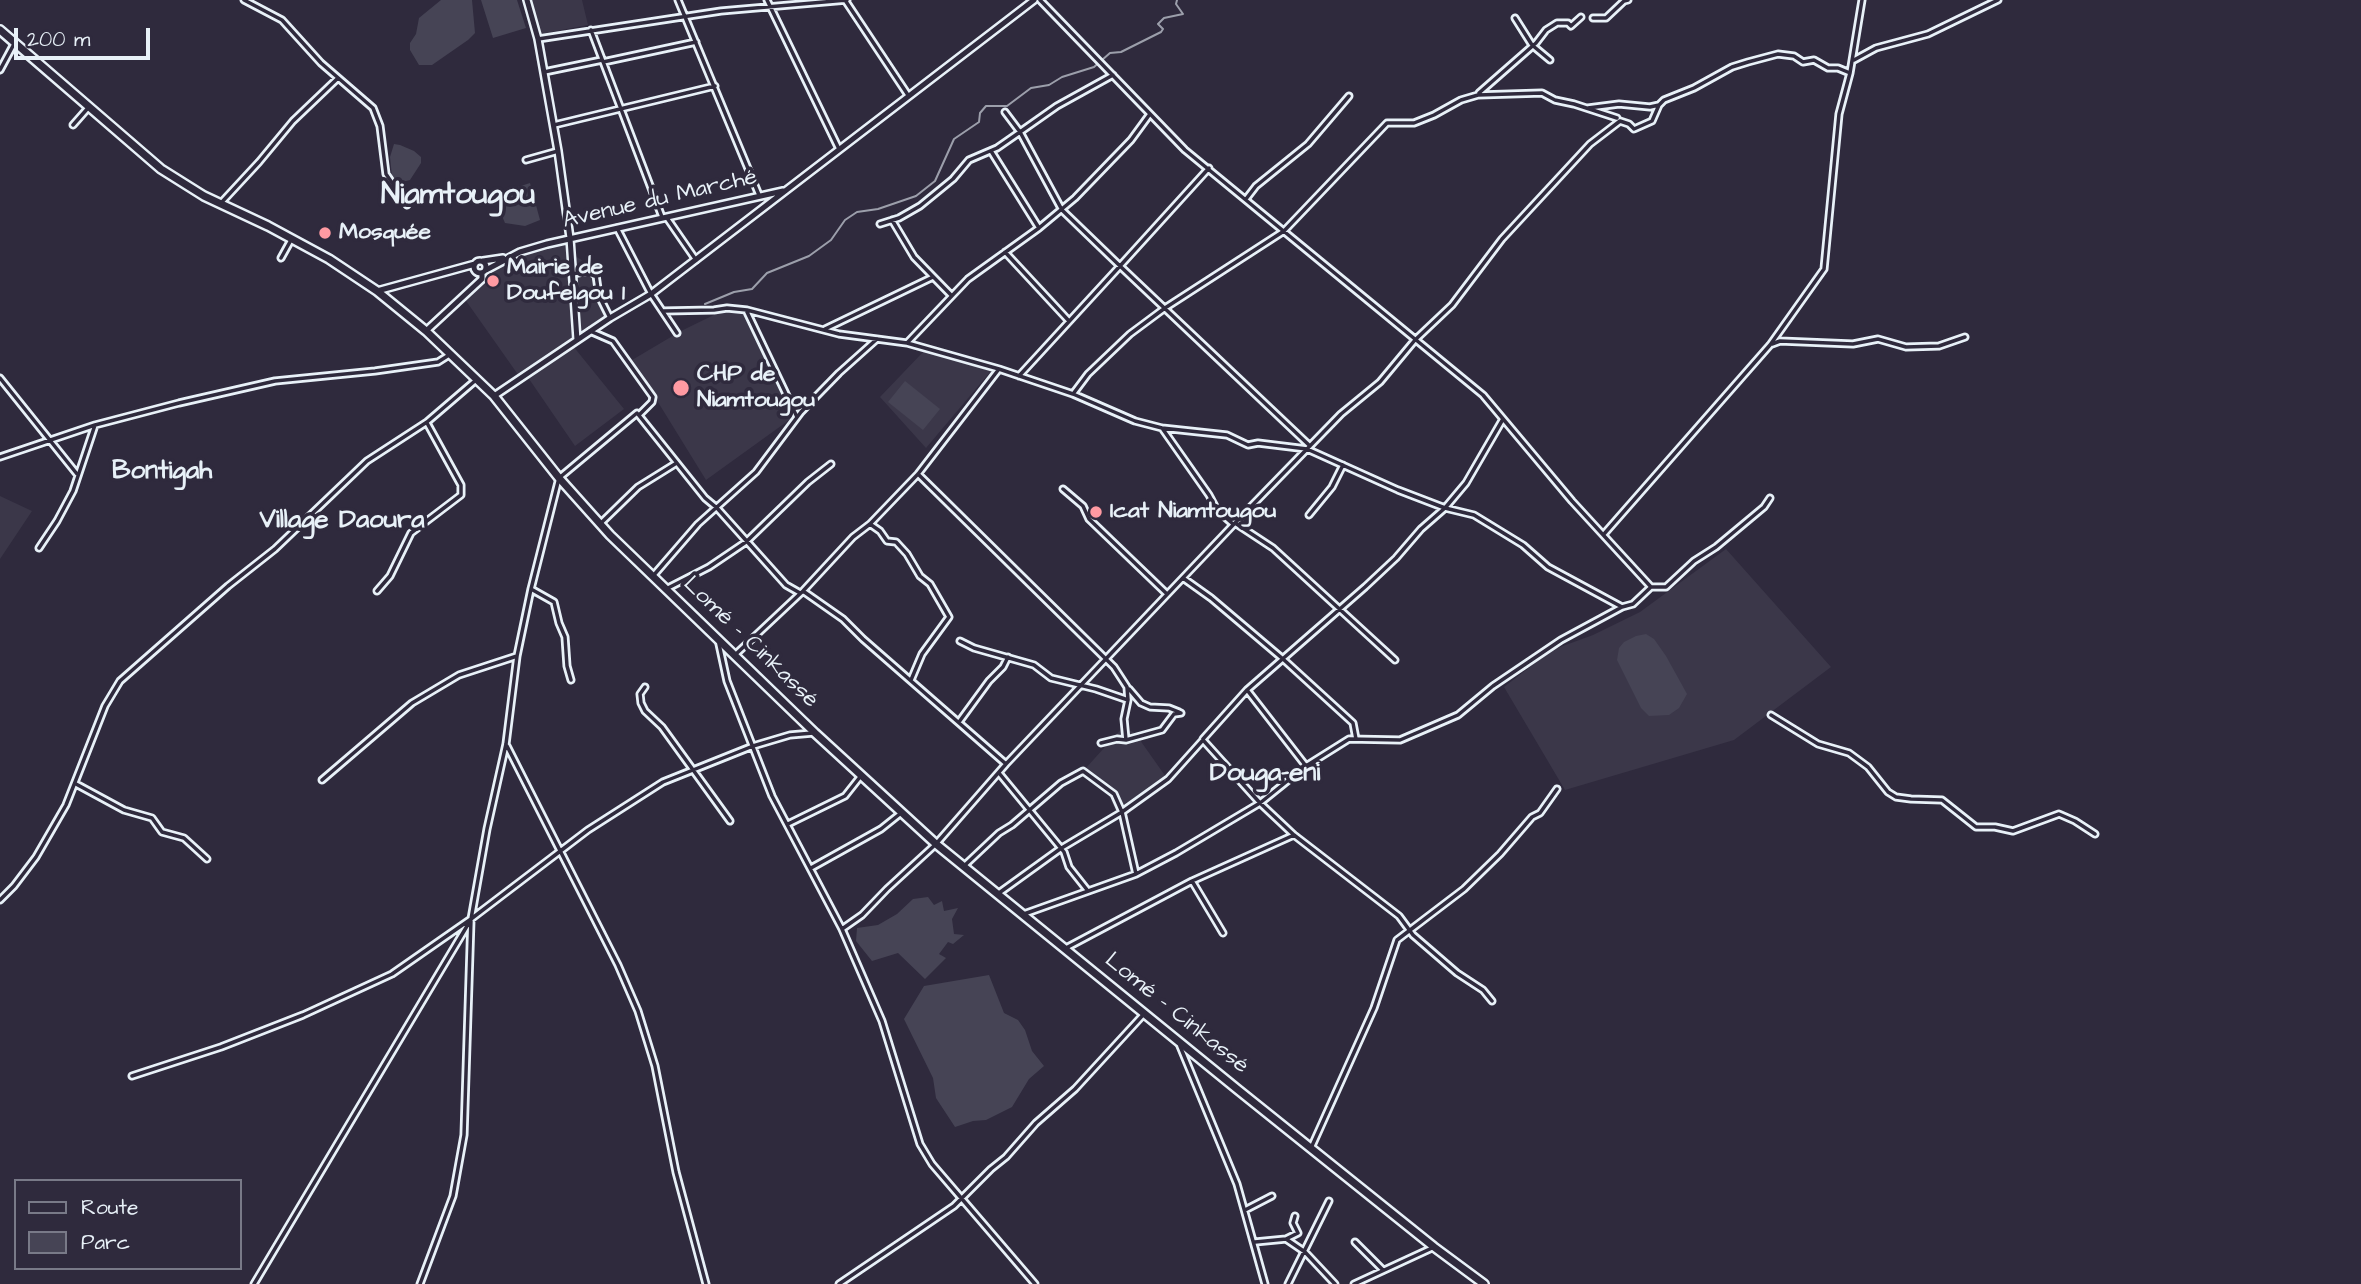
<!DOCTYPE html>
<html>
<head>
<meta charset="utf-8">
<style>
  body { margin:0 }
  #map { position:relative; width:2361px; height:1284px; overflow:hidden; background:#2f2a3d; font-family:"Architects Daughter",sans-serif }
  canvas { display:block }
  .legend { position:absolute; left:14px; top:1179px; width:228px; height:91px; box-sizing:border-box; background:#2f2a3d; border:2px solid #797a88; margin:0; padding:9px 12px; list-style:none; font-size:21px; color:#e8f1f8 }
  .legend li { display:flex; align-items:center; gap:14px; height:35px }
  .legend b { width:35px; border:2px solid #797a88 }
  .scale { position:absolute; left:14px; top:28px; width:136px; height:32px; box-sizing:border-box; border:4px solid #e8f1f8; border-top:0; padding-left:9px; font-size:21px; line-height:24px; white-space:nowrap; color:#e8f1f8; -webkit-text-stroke:5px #2f2a3d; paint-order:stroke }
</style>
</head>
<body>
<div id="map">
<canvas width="2361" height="1284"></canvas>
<ul class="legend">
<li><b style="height:9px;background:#2f2a3d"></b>Route</li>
<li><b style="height:19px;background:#464455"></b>Parc</li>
</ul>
<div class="scale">200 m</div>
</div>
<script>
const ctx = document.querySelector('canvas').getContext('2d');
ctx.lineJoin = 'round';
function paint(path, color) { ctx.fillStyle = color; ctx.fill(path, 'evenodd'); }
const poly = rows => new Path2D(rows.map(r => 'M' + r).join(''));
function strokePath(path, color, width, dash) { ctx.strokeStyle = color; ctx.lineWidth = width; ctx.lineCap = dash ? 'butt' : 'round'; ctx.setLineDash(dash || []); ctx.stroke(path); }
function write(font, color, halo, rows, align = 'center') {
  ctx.font = font + ' "Architects Daughter",sans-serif'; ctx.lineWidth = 7; ctx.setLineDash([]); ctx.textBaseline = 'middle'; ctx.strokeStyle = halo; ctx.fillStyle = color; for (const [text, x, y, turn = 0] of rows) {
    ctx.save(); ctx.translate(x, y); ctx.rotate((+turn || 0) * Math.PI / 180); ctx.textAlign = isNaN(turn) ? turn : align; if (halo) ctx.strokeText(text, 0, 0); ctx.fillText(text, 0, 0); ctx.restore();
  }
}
const built = poly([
  [532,0,582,0,588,25,540,34],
  [565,241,569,252,594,268,610,313,519,376,464,298,483,277,526,254],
  [724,310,745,314,792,418,706,480,632,360,681,331],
  [573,346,624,409,575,446,527,376],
  [924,351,991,371,926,448,880,397],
  [0,496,32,511,0,559],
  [1726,549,1831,667,1734,740,1565,790,1504,687,1552,650,1593,635,1640,612],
  [1123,727,1135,733,1166,777,1116,812,1108,793,1085,769]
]);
const green = poly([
  [441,0,472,0,475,33,468,40,432,65,419,65,410,50,410,43,416,34,419,18],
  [481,0,517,0,526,28,493,38],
  [394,144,400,145,414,151,421,157,421,163,410,180,402,182,392,177,390,157],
  [530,183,540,220,525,226,505,223,493,195],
  [905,381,940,409,923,430,888,402],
  [1646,634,1654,639,1666,656,1687,694,1679,708,1669,715,1649,716,1641,708,1617,660,1619,648,1624,642,1636,636],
  [928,897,934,905,942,901,944,911,958,908,952,919,954,934,964,935,953,944,948,942,939,954,946,958,925,979,898,953,872,961,856,941,857,928,878,925,897,914,913,899],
  [989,975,1004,1013,1018,1020,1025,1030,1032,1051,1044,1066,1029,1079,1012,1107,986,1120,973,1121,955,1127,936,1098,933,1078,904,1019,924,986]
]);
const stream = poly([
  [705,304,734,292,752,289,767,273,809,256,831,240,845,220,857,212,878,209,916,196,935,181,954,139,979,122,980,113,986,106,1007,106,1031,88,1049,85,1062,77,1094,67,1110,53,1121,52,1161,32,1163,29,1158,24,1164,18,1183,14,1176,4,1177,0]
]);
const street = poly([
  [244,0,282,20,321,63,373,108,380,126,386,174,407,205],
  [678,0,759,195],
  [767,0,839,149],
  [845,0,908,95],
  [1040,0,1185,150,1483,395,1572,501,1651,587,1666,587,1694,561,1716,547,1764,507,1770,498],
  [1515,18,1532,45,1550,60],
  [1593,18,1606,18,1624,1,1628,0],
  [591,30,662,217],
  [538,39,721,11,847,0],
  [1854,60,1876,48,1928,34,1998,0],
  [603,62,696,42],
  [0,70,14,44],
  [544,72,602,60],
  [1113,75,1057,106,1020,132,1062,210,1120,266,1209,168],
  [1479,93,1536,43,1546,30,1557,23,1568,23,1571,26,1581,17],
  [1588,108,1619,104,1650,107,1659,105],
  [73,125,88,108],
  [554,125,715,86],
  [991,151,1039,228],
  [526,160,558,151],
  [1246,199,1256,186,1308,144,1349,96],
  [221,203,259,162,293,121,338,78],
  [667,218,696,260],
  [892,220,914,257,951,295],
  [880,224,899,218,920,206,953,179,969,160,997,148,1020,132,1005,112],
  [617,228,651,294,677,333],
  [1005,252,1069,321],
  [281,258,291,240],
  [572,274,589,271,596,275,599,296,610,318],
  [663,311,714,310,727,308,747,310,839,334,907,343,999,369,1073,394,1135,421,1162,428,1227,435,1248,445,1258,443,1307,449,1398,490,1445,508,1474,515,1523,545,1548,567,1622,607],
  [747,312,797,417],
  [825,329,933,277],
  [590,331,613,341,653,397,652,402,639,415],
  [907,343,968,279,1039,228,1075,198,1131,140,1150,114],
  [1772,344,1780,341,1853,344,1878,339,1906,347,1939,346,1965,337],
  [1019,376,1120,266,1310,446],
  [0,378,77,474],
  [1073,394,1088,374,1130,334,1165,308,1284,231,1387,123,1414,123,1434,115,1461,100,1478,95,1542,93,1555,100,1574,104,1617,118],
  [1162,428,1209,495,1217,510,1233,524],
  [0,457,95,425,179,403,275,381,375,371,438,362,449,355],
  [918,474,1114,667,1127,687,1128,700,1124,719,1126,740],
  [1063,489,1083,506,1089,519,1167,594],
  [1309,515,1332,487,1343,465],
  [601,523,638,487,675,464],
  [1235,523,1273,548,1395,660],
  [870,524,880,531,887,541,896,542,907,554,920,576,930,584,949,617,922,654,911,680],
  [1604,534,1770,345,1824,269,1839,114,1850,73,1862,0],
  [39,548,57,521,73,491,95,425],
  [653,576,698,524,756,472,801,412,839,373,877,339],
  [1183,578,1211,598,1283,659,1353,723,1356,739],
  [668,588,709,567,746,542,808,482,831,464],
  [531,589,554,602,559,623,565,637,567,666,571,680],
  [377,591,390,576,411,533,461,495,461,485,427,423],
  [803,591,843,619,863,639,1006,764],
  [960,641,974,648,1034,665,1051,678,1096,689,1128,700],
  [719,644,727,681,772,796,842,929,882,1021,920,1144,932,1164,1035,1284],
  [736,654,803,591,853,537,870,524,918,474,999,369],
  [645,687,640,694,641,703,645,711,662,727,730,821],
  [1129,689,1141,703,1150,707,1169,708,1179,712],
  [1247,690,1306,766],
  [1771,715,1818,744,1849,753,1868,767,1888,792,1896,797,1911,799,1942,800,1976,827,1995,827,2013,831,2059,814,2075,821,2095,834],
  [959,722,989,681,1003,667,1008,657],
  [1203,739,1247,690,1365,587,1396,558,1421,529,1445,508,1466,483,1503,419],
  [1101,743,1117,739,1126,740,1162,730,1174,714,1181,713],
  [507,746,618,965,638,1011,655,1066,676,1172,706,1284],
  [999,773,1064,852,1069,867,1088,891],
  [322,780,412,703,459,675,517,656],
  [76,784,124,810,152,818,162,832,184,838,207,859],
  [788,824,845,796,860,777],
  [964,866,999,833,1012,825,1061,783,1083,771,1114,794,1122,812,1136,874],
  [811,868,881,829,901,813],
  [1192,881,1223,933],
  [999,893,1060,849,1122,812,1168,779,1203,740,1260,803,1294,835,1399,916,1413,935,1457,973,1483,990,1492,1001],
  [0,900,14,886,36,857,66,805,105,706,120,681,228,586,275,549,367,461,427,422,476,380],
  [1024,914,1136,874,1176,853,1260,803,1306,766,1349,739,1400,740,1458,715,1493,686,1561,640,1622,607,1633,604,1651,587],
  [842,929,862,915,887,889,936,844,1006,764,1235,523,1341,414,1380,382,1415,340,1452,305,1502,239,1590,144,1620,121,1629,124,1634,129,1652,121,1659,105,1664,100,1694,88,1732,67,1748,62,1778,54,1794,56,1803,62,1814,60,1828,68,1838,68,1850,73],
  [1066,948,1192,881,1294,835],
  [1180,1046,1237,1184,1265,1284],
  [132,1076,221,1047,303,1015,392,974,471,919,588,830,663,782,753,746,790,735,813,733],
  [1311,1148,1374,1008,1397,940,1464,889,1500,854,1532,817,1540,813,1557,789],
  [1245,1210,1272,1196],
  [1286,1239,1305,1252,1335,1284],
  [1255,1242,1286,1239,1298,1233,1293,1223,1295,1216],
  [1355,1242,1383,1270],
  [254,1284,470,921],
  [420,1284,453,1196,464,1135,471,919,487,829,506,744,517,656,531,589,559,478,637,413,705,498,717,508,786,585,800,593],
  [839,1284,954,1206,991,1169,1006,1157,1036,1123,1075,1089,1143,1015],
  [1288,1284,1329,1201],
  [1354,1284,1432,1248]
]);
const secondary = poly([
  [527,0,538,39,558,151,570,238,577,340],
  '474 267a6 6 0 1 1 12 0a6 6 0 1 1-12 0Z',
  [483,261,503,258],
  [486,270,520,252,547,244,783,191],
  [377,291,475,264],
  [426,331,482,279,482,273],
  [494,396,610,318,651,294,1034,0]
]);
const highway = poly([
  [0,30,161,169,204,196,268,226,329,259,377,291,426,331,494,396,559,478,610,535,815,733,936,844,1237,1089,1434,1247,1484,1284]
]);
const markers = [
  [325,233,7,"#ff9aa2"],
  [493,281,7,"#ff9aa2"],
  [681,388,9,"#ff9aa2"],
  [1096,512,7,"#ff9aa2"]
];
const streetNames = [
  ["Avenue du Marché",660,200,-13],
  ["Lomé - Cinkassé",750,643,44],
  ["Lomé - Cinkassé",1176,1014,39]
];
const poiNames = [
  ["Mosquée",339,233],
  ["Mairie de",507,268],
  ["Doufelgou 1",507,294],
  ["CHP de",697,375],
  ["Niamtougou",697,401],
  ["Icat Niamtougou",1110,512]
];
const quarterNames = [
  ["Bontigah",162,473],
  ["Village Daoura",342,522],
  ["Douga-eni",1265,775]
];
const districtNames = [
  ["Niamtougou",458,197]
];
paint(built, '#3b3749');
paint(green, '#464455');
strokePath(stream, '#9c9fab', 2);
strokePath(street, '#e8f1f8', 9);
strokePath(secondary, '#e8f1f8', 10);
strokePath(highway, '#e8f1f8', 12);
strokePath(street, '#2f2a3d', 3.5);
strokePath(secondary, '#2f2a3d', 5);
strokePath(highway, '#2f2a3d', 7);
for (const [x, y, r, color] of markers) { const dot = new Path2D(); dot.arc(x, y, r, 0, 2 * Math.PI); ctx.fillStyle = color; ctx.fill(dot); strokePath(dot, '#2f2a3d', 2.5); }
write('23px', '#e8f1f8', '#2f2a3d', streetNames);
write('bold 23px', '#e8f1f8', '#2f2a3d', poiNames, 'left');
write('bold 26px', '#e8f1f8', '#2f2a3d', quarterNames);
write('bold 30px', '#e8f1f8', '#2f2a3d', districtNames);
</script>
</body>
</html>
